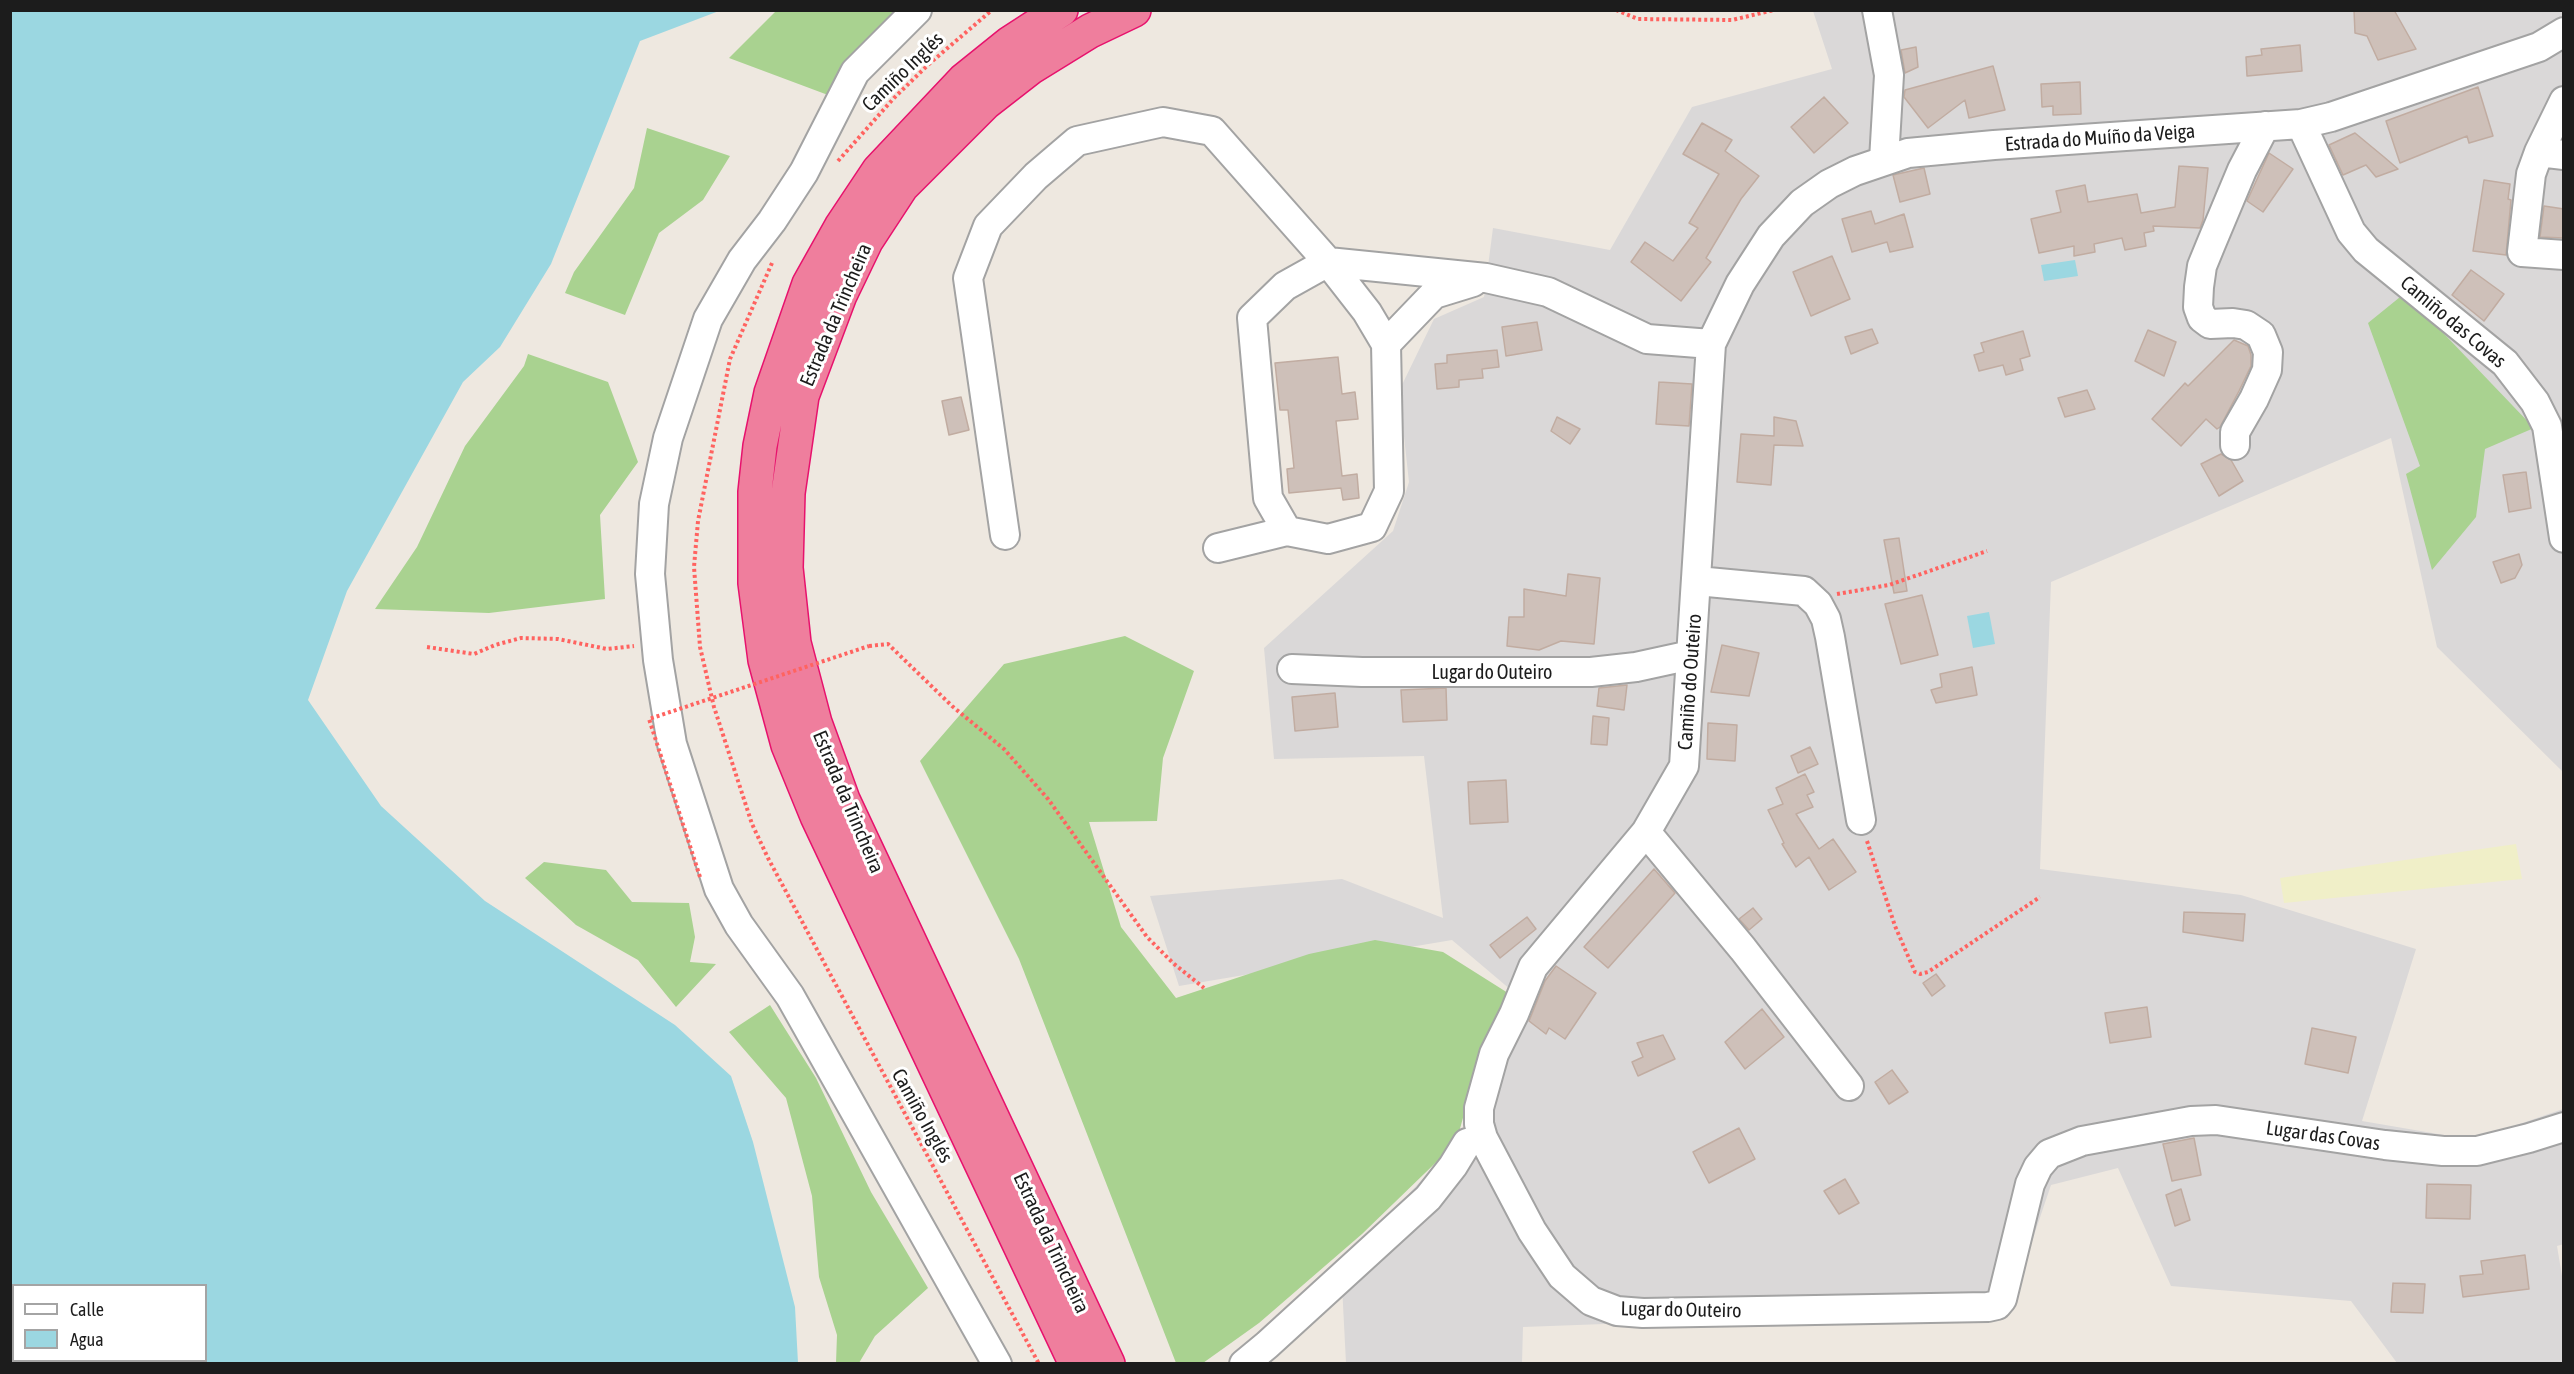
<!DOCTYPE html>
<html>
<head>
<meta charset="utf-8">
<style>
  body { margin:0 }
  #map { position:relative; width:2574px; height:1374px; overflow:hidden; background:#eee8e0; font-family:"Asap Condensed",sans-serif }
  canvas { display:block }
  .frame { position:absolute; inset:0; border:12px solid #1c1c1c; pointer-events:none }
  .legend { position:absolute; left:12px; top:1284px; width:195px; height:78px; box-sizing:border-box; background:#fff; border:2px solid #a4a4a4; margin:0; padding:8px 10px; list-style:none; font-size:18px; color:#1c1c1c }
  .legend li { display:flex; align-items:center; gap:12px; height:30px }
  .legend b { width:30px; border:2px solid #a4a4a4 }
</style>
</head>
<body>
<div id="map">
<canvas width="2574" height="1374"></canvas>
<div class="frame"></div>
<ul class="legend">
<li><b style="height:8px;background:#fff"></b>Calle</li>
<li><b style="height:16px;background:#9bd7e1"></b>Agua</li>
</ul>
</div>
<script>
const ctx = document.querySelector('canvas').getContext('2d');
ctx.lineJoin = 'round';
function paint(path, color) { ctx.fillStyle = color; ctx.fill(path, 'evenodd'); }
const poly = rows => new Path2D(rows.map(r => 'M' + r).join(''));
function strokePath(path, color, width, dash) { ctx.strokeStyle = color; ctx.lineWidth = width; ctx.lineCap = dash ? 'butt' : 'round'; ctx.setLineDash(dash || []); ctx.stroke(path); }
function write(font, color, halo, rows, align = 'center') {
  ctx.font = font + ' "Asap Condensed",sans-serif'; ctx.lineWidth = 6; ctx.setLineDash([]); ctx.textBaseline = 'middle'; ctx.strokeStyle = halo; ctx.fillStyle = color; for (const [text, x, y, turn = 0] of rows) {
    ctx.save(); ctx.translate(x, y); ctx.rotate((+turn || 0) * Math.PI / 180); ctx.textAlign = isNaN(turn) ? turn : align; if (halo) ctx.strokeText(text, 0, 0); ctx.fillText(text, 0, 0); ctx.restore();
  }
}
const residential = poly([
  [1813,11,2563,11,2563,772,2437,647,2391,438,2051,582,2040,869,2241,895,2416,949,2362,1121,2473,1140,2563,1109,2564,1244,2557,1246,2563,1282,2563,1363,2397,1363,2351,1301,2171,1286,2118,1168,2051,1185,2009,1309,1523,1327,1522,1363,1346,1363,1341,1266,1464,1135,1511,990,1452,940,1179,986,1150,896,1342,879,1443,918,1424,756,1274,759,1264,648,1393,531,1409,482,1399,391,1434,319,1484,297,1493,228,1610,250,1692,107,1832,69]
]);
const farmland = poly([
  [2516,844,2522,879,2284,903,2280,878]
]);
const forest = poly([
  [776,11,904,11,836,98,729,58],
  [647,128,730,156,703,200,659,233,625,315,565,293,574,272,634,188],
  [2405,293,2534,428,2485,449,2476,517,2432,570,2406,474,2420,466,2368,323],
  [528,354,608,382,638,462,600,515,605,599,489,613,375,609,417,547,465,446,524,366],
  [1125,636,1194,671,1163,758,1157,821,1089,822,1121,927,1176,998,1309,954,1375,940,1443,952,1508,993,1476,1071,1456,1143,1362,1234,1259,1323,1203,1363,1176,1363,1019,959,920,761,1004,664],
  [544,862,606,870,632,902,689,903,695,937,690,962,716,964,676,1007,638,960,576,925,525,878],
  [770,1005,816,1078,871,1192,928,1288,875,1336,859,1363,836,1363,837,1335,819,1277,812,1196,786,1098,729,1032]
]);
const water = poly([
  [10,11,719,11,640,41,551,264,500,347,463,382,347,591,308,700,381,806,485,901,675,1025,731,1076,753,1142,795,1307,798,1363,11,1363],
  [14,1286,206,1286,206,1360,14,1360],
  [2075,260,2078,276,2044,281,2041,265],
  [1989,612,1995,644,1973,648,1967,616]
]);
const building = poly([
  [2354,10,2394,10,2416,49,2378,60,2367,36,2355,33,2354,10],
  [2300,45,2302,71,2247,76,2246,57,2262,55,2261,49,2300,45],
  [1916,47,1918,67,1905,73,1901,50,1916,47],
  [1993,66,2005,110,1969,118,1965,100,1928,128,1904,97,1905,90,1993,66],
  [2080,82,2081,114,2053,115,2053,106,2042,107,2041,84,2080,82],
  [2478,87,2493,136,2469,143,2467,136,2400,163,2386,121,2478,87],
  [1824,97,1848,123,1814,153,1791,127,1824,97],
  [1702,123,1732,140,1725,151,1759,176,1741,199,1706,258,1711,262,1681,301,1631,262,1645,242,1673,261,1698,228,1689,223,1719,174,1683,154,1702,123],
  [2355,133,2384,157,2398,169,2376,177,2366,165,2343,175,2329,145,2355,133],
  [2269,153,2293,169,2263,212,2247,201,2269,153],
  [2179,166,2208,168,2203,220,2200,228,2153,226,2154,231,2144,233,2146,246,2125,250,2122,238,2094,244,2095,252,2074,256,2074,246,2039,253,2031,219,2061,212,2056,191,2085,185,2088,202,2137,194,2141,213,2175,207,2179,166],
  [1924,168,1930,194,1900,202,1893,175,1924,168],
  [2484,180,2510,184,2508,199,2511,200,2506,255,2473,251,2484,180],
  [2544,206,2564,209,2564,238,2540,237,2544,206],
  [1871,211,1875,224,1904,214,1913,247,1890,252,1887,242,1852,252,1842,219,1871,211],
  [1832,256,1850,299,1811,316,1793,272,1832,256],
  [2471,270,2504,294,2484,321,2452,295,2471,270],
  [1537,322,1542,350,1506,356,1502,327,1537,322],
  [1872,329,1878,343,1851,354,1845,337,1872,329],
  [2148,330,2176,342,2164,376,2135,361,2148,330],
  [2023,331,2030,356,2020,359,2023,370,2006,375,2003,365,1979,371,1974,355,1984,352,1981,343,2023,331],
  [2234,340,2248,346,2251,355,2251,366,2239,391,2220,427,2217,429,2206,419,2181,446,2152,419,2185,383,2188,386,2234,340],
  [1497,350,1499,367,1482,369,1483,378,1459,380,1459,387,1437,389,1435,364,1447,363,1447,355,1497,350],
  [1338,357,1342,394,1355,392,1358,419,1336,421,1342,476,1357,474,1359,498,1343,500,1341,488,1289,493,1287,469,1294,468,1288,410,1280,410,1275,363,1338,357],
  [1659,382,1692,384,1689,426,1656,424,1659,382],
  [2087,390,2095,409,2065,417,2058,398,2087,390],
  [961,397,969,430,949,435,942,401,961,397],
  [1557,417,1580,429,1570,444,1551,431,1557,417],
  [1774,417,1796,421,1803,446,1774,445,1771,485,1737,482,1741,434,1774,436,1774,417],
  [2221,454,2231,460,2243,481,2219,496,2201,464,2221,454],
  [2526,472,2531,508,2509,512,2503,475,2526,472],
  [1899,538,1907,591,1894,593,1884,540,1899,538],
  [2519,554,2522,565,2515,578,2501,583,2493,562,2519,554],
  [1568,574,1600,578,1594,644,1561,641,1539,650,1507,646,1509,617,1524,617,1524,589,1566,596,1568,574],
  [1922,595,1938,655,1901,664,1885,604,1922,595],
  [1722,645,1759,653,1749,696,1711,692,1722,645],
  [1972,667,1977,695,1936,703,1931,690,1942,687,1940,674,1972,667],
  [1627,685,1624,710,1597,706,1599,688,1627,685],
  [1446,688,1447,720,1403,722,1401,690,1446,688],
  [1335,693,1338,727,1295,731,1292,697,1335,693],
  [1593,716,1609,718,1607,745,1591,744,1593,716],
  [1708,723,1737,725,1735,761,1707,759,1708,723],
  [1810,747,1818,764,1798,773,1791,756,1810,747],
  [1805,774,1814,792,1807,795,1813,807,1796,814,1819,849,1833,839,1856,872,1829,890,1809,857,1796,867,1782,844,1784,843,1768,810,1783,804,1776,788,1805,774],
  [1506,780,1508,822,1470,824,1468,782,1506,780],
  [1654,869,1675,893,1608,968,1584,947,1654,869],
  [1753,908,1762,919,1749,930,1739,919,1753,908],
  [2184,912,2245,914,2243,941,2183,932,2184,912],
  [1527,917,1536,929,1500,958,1490,945,1527,917],
  [1556,966,1596,993,1565,1039,1549,1028,1546,1034,1529,1021,1545,981,1556,966],
  [1936,974,1945,986,1932,996,1923,983,1936,974],
  [2147,1007,2151,1037,2110,1043,2105,1013,2147,1007],
  [1762,1009,1784,1037,1745,1069,1725,1042,1762,1009],
  [2312,1028,2356,1037,2348,1073,2305,1064,2312,1028],
  [1663,1035,1675,1059,1638,1076,1632,1062,1643,1057,1637,1043,1663,1035],
  [1892,1070,1908,1092,1889,1104,1875,1082,1892,1070],
  [1739,1128,1755,1159,1709,1183,1693,1152,1739,1128],
  [2194,1138,2201,1175,2172,1181,2163,1144,2194,1138],
  [1845,1179,1859,1203,1839,1214,1824,1191,1845,1179],
  [2427,1184,2471,1185,2470,1219,2426,1218,2427,1184],
  [2181,1189,2190,1220,2175,1226,2166,1195,2181,1189],
  [2525,1255,2529,1289,2463,1297,2460,1276,2483,1274,2481,1261,2525,1255],
  [2393,1283,2425,1284,2423,1313,2391,1312,2393,1283]
]);
const path = poly([
  [1616,10,1638,19,1732,20,1774,10],
  [838,161,894,98,929,64,992,10],
  [772,263,730,359,698,521,694,567,700,647,714,707,752,824,768,858,1039,1364],
  [1837,594,1889,585,1987,551],
  [869,646,888,644,952,706,1004,749,1048,799,1147,937,1173,963,1204,988],
  [427,647,474,654,495,645,521,638,558,639,607,649,634,646],
  [1867,841,1895,926,1915,972,1920,974,1928,972,2040,897]
]);
const minor = poly([
  [917,10,855,72,804,172,772,221,742,260,708,319,668,438,654,504,650,574,658,660,672,744,719,889,739,925,790,996,997,1364],
  [1877,10,1889,75,1884,160],
  [2564,32,2539,47,2331,117,2301,124,1994,145,1908,153,1855,171,1829,184,1802,203,1771,236,1740,284,1711,344,1684,766,1646,832,1533,967,1514,1014,1494,1054,1479,1108,1479,1124,1483,1138,1532,1231,1562,1276,1591,1301,1617,1311,1643,1313,1988,1307,1997,1305,2002,1299,2030,1184,2038,1167,2049,1154,2082,1141,2191,1121,2216,1120,2385,1145,2443,1151,2477,1151,2529,1138,2564,1127],
  [2564,101,2539,152,2531,174,2522,252,2564,255],
  [2301,124,2351,232,2366,250,2505,363,2535,402,2547,426,2564,538],
  [2539,152,2564,155],
  [2235,445,2235,432,2254,399,2267,370,2268,352,2261,335,2246,325,2233,323,2210,324,2202,318,2198,307,2199,287,2202,266,2211,244,2242,170,2265,126],
  [1287,531,1268,498,1252,318,1285,286,1328,262,1367,312,1386,344],
  [1005,535,968,278,988,226,1036,176,1077,141,1163,122,1212,131,1328,262,1486,278,1548,292,1647,339,1711,344],
  [1218,548,1287,531,1328,539,1372,527,1389,491,1386,344,1434,294,1473,282],
  [1697,581,1804,591,1818,604,1826,619,1830,637,1861,820],
  [1292,669,1362,672,1591,672,1636,667,1691,655],
  [1646,832,1743,949,1849,1086],
  [1244,1364,1267,1345,1428,1198,1453,1166,1467,1143,1483,1138]
]);
const highway = poly([
  [1061,10,1010,43,964,80,879,170,841,227,809,284,771,393,760,446,755,492,755,583,765,660,788,745,817,816,1076,1364],
  [1108,1364,843,800,815,723,794,643,786,568,788,493,802,396,840,295,866,241,902,186,985,103,1030,68,1090,31,1134,10]
]);
const pathBridge = poly([
  [700,877,649,719,869,646]
]);
const streetNames = [
  ["Camiño Inglés",903,72,-44],
  ["Estrada do Muíño da Veiga",2100,138,-4],
  ["Estrada da Trincheira",836,315,-67],
  ["Camiño das Covas",2453,322,40],
  ["Lugar do Outeiro",1492,673],
  ["Camiño do Outeiro",1690,682,-86],
  ["Estrada da Trincheira",848,802,67],
  ["Camiño Inglés",922,1116,61],
  ["Lugar das Covas",2323,1136,8],
  ["Estrada da Trincheira",1051,1243,65],
  ["Lugar do Outeiro",1681,1310,1]
];
paint(residential, '#dad8d8');
paint(farmland, '#f0efc8');
paint(forest, '#a9d290');
paint(water, '#9bd7e1');
paint(building, '#cec0b9');
strokePath(building, '#c1aca1', 1.5);
strokePath(minor, '#a3a3a3', 32);
strokePath(highway, '#e7126d', 36);
strokePath(path, '#ff6360', 4, [3, 3]);
strokePath(minor, '#fff', 28);
strokePath(highway, '#ef7e9d', 33);
strokePath(pathBridge, '#ff6360', 4, [3, 3]);
write('20px', '#1c1c1c', '#fff', streetNames);
</script>
</body>
</html>
